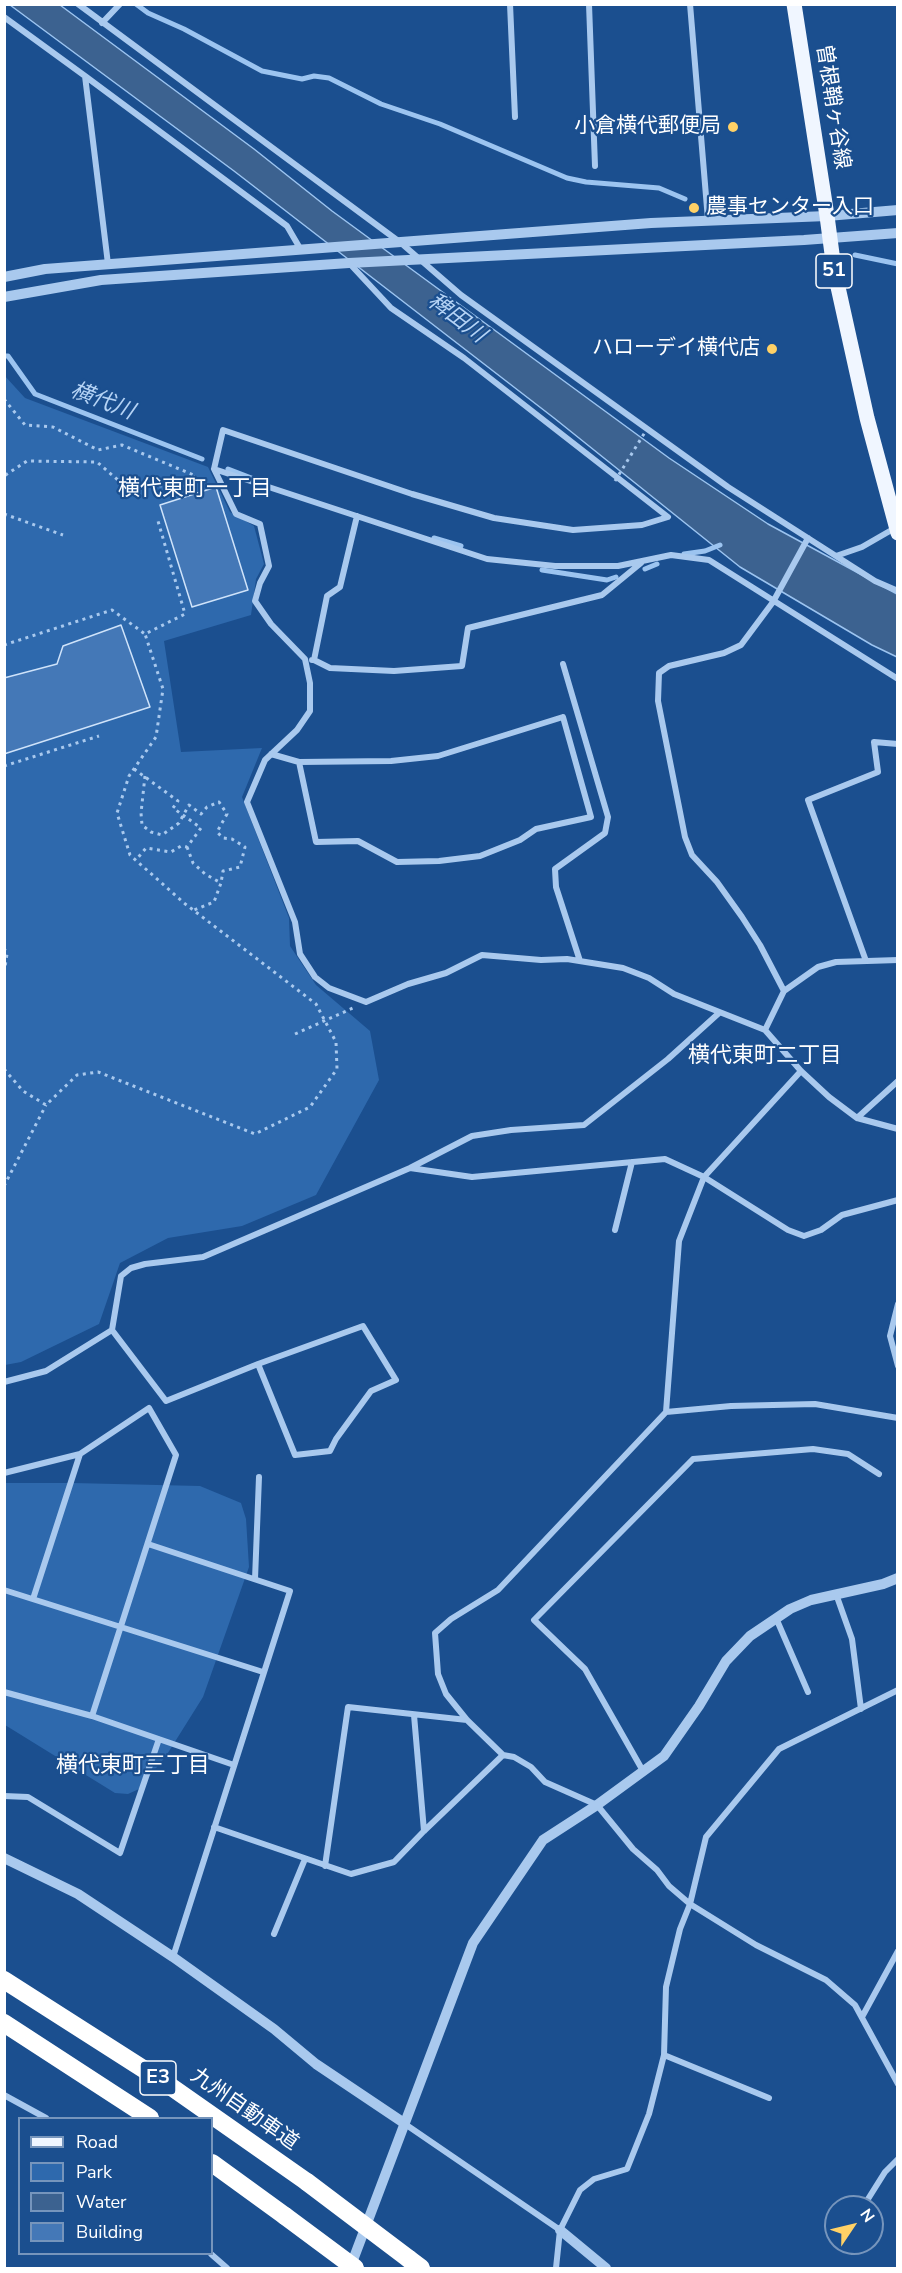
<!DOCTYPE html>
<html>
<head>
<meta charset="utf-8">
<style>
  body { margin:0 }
  #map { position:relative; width:902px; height:2273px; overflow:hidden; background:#1b4f8f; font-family:"Nunito Sans",sans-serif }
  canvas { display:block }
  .frame { position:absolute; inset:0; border:6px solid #fff; pointer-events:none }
  .legend { position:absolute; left:18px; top:2117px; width:195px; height:138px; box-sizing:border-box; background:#1b4f8f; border:2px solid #7695bc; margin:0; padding:8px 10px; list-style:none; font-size:18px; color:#fff }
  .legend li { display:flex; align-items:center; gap:12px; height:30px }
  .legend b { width:30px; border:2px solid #7695bc }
  .north { position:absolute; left:824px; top:2195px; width:60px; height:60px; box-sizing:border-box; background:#1b4f8f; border:2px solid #7695bc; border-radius:50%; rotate:55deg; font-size:16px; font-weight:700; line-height:24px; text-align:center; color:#fff }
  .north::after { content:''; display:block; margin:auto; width:21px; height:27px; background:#ffd166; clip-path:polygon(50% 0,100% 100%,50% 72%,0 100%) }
</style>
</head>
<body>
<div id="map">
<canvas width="902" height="2273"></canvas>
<div class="frame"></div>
<ul class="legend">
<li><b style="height:8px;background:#f0f6ff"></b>Road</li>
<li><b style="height:16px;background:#2e69ad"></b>Park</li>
<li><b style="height:16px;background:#3c6290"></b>Water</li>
<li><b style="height:16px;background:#4478b7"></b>Building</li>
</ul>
<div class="north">N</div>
</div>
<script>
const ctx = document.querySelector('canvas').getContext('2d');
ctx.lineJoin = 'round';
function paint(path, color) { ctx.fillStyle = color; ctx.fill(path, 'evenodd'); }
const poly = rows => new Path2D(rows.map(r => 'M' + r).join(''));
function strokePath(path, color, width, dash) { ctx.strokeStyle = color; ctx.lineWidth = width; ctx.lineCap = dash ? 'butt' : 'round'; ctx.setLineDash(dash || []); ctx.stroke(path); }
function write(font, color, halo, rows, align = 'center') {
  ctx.font = font + ' "Nunito Sans","Noto Sans JP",sans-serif'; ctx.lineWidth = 4.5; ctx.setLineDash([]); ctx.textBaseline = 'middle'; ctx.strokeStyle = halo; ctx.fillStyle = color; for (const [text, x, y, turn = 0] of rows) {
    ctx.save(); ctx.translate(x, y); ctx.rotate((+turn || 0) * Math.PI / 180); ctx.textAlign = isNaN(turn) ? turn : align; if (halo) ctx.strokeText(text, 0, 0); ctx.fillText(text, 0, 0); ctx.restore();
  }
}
const green = poly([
  [4,375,25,398,208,467,230,512,254,526,264,564,256,579,251,615,164,641,181,752,262,748,242,797,289,918,290,946,316,985,370,1031,379,1080,316,1195,242,1226,168,1238,120,1263,99,1324,21,1362,5,1365],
  [4,1483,73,1483,200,1486,241,1503,246,1519,249,1567,203,1697,166,1756,139,1789,128,1794,115,1793,5,1725]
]);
const water = poly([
  [10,5,60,5,254,149,332,211,669,458,768,524,897,594,897,657,872,645,740,567,554,418,234,171,10,5]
]);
const stream = poly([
  [136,4,148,13,184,29,262,71,302,79,314,76,329,78,381,104,440,124,567,178,586,182,659,188,685,199],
  [855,255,898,264],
  [4,356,8,356,35,394,202,459],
  [228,469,254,479],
  [434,538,461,546],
  [684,554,705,551,720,545],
  [645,569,657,564],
  [542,570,607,580,616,577]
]);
const building = poly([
  [216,487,248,590,192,607,160,505,216,487],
  [121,625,150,707,4,754,4,678,57,664,63,646,121,625]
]);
const path = poly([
  [4,399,25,425,53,427,98,450,122,445,196,476,179,488,119,481,97,462,27,461,4,476],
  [4,514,63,535],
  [4,645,112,610,145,634,185,614,158,521],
  [4,766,99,736],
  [134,769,178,801,173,808,201,828,187,847,181,846,171,852,146,848,136,860],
  [145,776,141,813,142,825,151,832,162,835,179,823,189,805,201,814,207,807,219,802,227,814,217,832,223,838,232,839,245,847,240,867,223,871,221,883],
  [187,847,193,863,205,874,221,883,214,902,194,910],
  [4,948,7,954,4,974],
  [295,1034,353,1008],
  [4,1069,23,1091,46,1105,77,1075,98,1072,255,1134,310,1107,337,1069,336,1042,316,1004,184,903,130,855,117,813,129,776,156,737,163,689,145,634],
  [4,1186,46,1105]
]);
const minor = poly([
  [78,4,401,243,461,295,728,487,875,581,898,591],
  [510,4,515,117],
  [589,4,595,166],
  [690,4,708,220],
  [4,17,85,76],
  [102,23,120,4],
  [108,264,85,76,287,226,301,250],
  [350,264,391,308,464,358,668,517,642,525,573,530,494,518,412,494,223,430,214,469,487,559,555,566,618,566,671,555,709,560,898,679],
  [214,469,236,514,260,524,269,566,260,583,255,601,271,624,305,659,310,683,310,711,297,730,265,760,247,802,295,922,300,954,315,977,329,988,366,1002,408,984,446,973,482,955,541,960,567,959,623,968,649,978,674,994,765,1030,801,1071,829,1097,857,1118,898,1129],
  [836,556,862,547,895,528],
  [312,660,314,660,327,596,340,587,357,516],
  [314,660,330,668,394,671,462,666,468,628,602,595,641,563],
  [563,664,608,817,605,833,555,869,556,887,580,961],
  [271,754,299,762,316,842,358,841,397,862,439,861,480,856,520,840,536,829,591,817,563,717,438,756,391,761,299,762],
  [866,961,808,800,878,772,874,742,898,744],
  [784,991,760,945,742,917,717,882,692,855,685,837,658,701,659,673,669,666,724,653,741,645,773,602,808,538],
  [765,1030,784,991,818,967,836,962,898,960],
  [857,1118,898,1081],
  [410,1168,472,1177,665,1159,704,1177,788,1230,804,1236,821,1230,842,1215,898,1200],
  [615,1230,632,1162],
  [898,1304,890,1336,898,1366],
  [112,1330,166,1401,258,1364,295,1455,330,1451,336,1439,371,1391,396,1380,363,1326,258,1364],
  [4,1382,46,1371,112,1330,121,1276,131,1268,145,1264,203,1257,410,1168,472,1136,511,1130,584,1125,668,1059,719,1013],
  [666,1412,679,1241,704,1177,801,1071],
  [898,1418,815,1404,731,1406,666,1412,498,1590,451,1619,435,1633,438,1674,446,1694,467,1720,503,1755,514,1757,531,1767,545,1782,597,1805,633,1849,657,1870,669,1886,690,1904,756,1945,826,1980,855,2005,898,2084],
  [80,1454,149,1408,176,1455,92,1716],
  [4,1473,80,1454,33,1599],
  [148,1544,290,1591,173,1957],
  [255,1579,259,1477],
  [4,1590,263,1672],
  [836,1594,852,1639,861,1709],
  [776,1618,808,1692],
  [4,1692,92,1716,234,1765],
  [414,1715,424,1831],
  [643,1771,585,1669,534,1620,693,1459,813,1449,848,1454,879,1474],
  [4,1796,28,1797,120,1853,159,1739],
  [214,1827,351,1874,394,1862,424,1831,503,1755],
  [325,1866,348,1707,467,1720],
  [274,1934,305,1859],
  [862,2017,898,1951],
  [664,2055,769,2098],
  [4,2095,46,2118],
  [405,2124,560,2230],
  [863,2207,885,2172,898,2159],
  [211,2254,227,2268],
  [556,2268,560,2230,580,2190,594,2179,627,2169,649,2114,664,2055,666,1987,680,1929,690,1904,706,1837,779,1749,898,1690]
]);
const tertiary = poly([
  [4,277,45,269,322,248,651,223,827,216,898,210],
  [4,297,101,280,349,263,804,240,898,233],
  [4,1858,78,1894,173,1957,274,2029,316,2064,404,2123],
  [560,2230,606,2268],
  [350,2268,473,1943,543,1840,597,1805,664,1756,699,1706,726,1661,750,1636,790,1609,811,1600,883,1584,898,1578]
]);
const primary = poly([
  [794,4,827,216,834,269,867,418,898,533]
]);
const motorway = poly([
  [4,1980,170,2086,307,2182],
  [4,2023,150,2118],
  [212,2163,285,2216],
  [409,2259,421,2268]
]);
const pathBridge = poly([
  [615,481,650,424]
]);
const motorwayBridge = poly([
  [307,2182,409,2259],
  [285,2216,355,2268]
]);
const markers = [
  [733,127,6,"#ffd166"],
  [694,208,6,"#ffd166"],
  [772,349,6,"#ffd166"]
];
const shields = [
  [834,271,36],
  [158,2078,36]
];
const shieldNames = [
  ["51",834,271],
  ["E3",158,2078]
];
const streetNames = [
  ["曽根鞘ヶ谷線",832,107,81],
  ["九州自動車道",244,2110,35]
];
const poiNames = [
  ["小倉横代郵便局",721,127],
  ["農事センター入口",706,208,"left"],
  ["ハローデイ横代店",760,349]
];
const waterNames = [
  ["稗田川",456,319,37],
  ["横代川",102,402,21]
];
const neighbourhoodNames = [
  ["横代東町一丁目",195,490],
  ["横代東町二丁目",765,1057],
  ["横代東町三丁目",133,1767]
];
paint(green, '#2e69ad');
paint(water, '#3c6290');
strokePath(water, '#9cc4f0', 1.5);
strokePath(stream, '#9cc4f0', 5);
paint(building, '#4478b7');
strokePath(building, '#cfe3fa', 1.5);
strokePath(path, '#a9c9ee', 3, [3, 4.5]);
strokePath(minor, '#a9c9ee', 6);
strokePath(tertiary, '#a9c9ee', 10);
strokePath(primary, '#f0f6ff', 15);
strokePath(motorway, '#fff', 18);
strokePath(pathBridge, '#a9c9ee', 3, [3, 4.5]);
strokePath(motorwayBridge, '#fff', 18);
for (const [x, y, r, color] of markers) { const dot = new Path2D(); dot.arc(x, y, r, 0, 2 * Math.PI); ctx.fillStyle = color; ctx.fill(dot); strokePath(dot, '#1b4f8f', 2); }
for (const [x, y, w] of shields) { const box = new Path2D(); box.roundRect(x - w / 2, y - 17, w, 34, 4.5); ctx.fillStyle = '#1b4f8f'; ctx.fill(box); strokePath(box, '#fff', 1.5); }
write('bold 20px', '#fff', null, shieldNames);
write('21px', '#fff', '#1b4f8f', streetNames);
write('21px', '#fff', '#1b4f8f', poiNames, 'right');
write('italic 22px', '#b5d3f5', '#1b4f8f', waterNames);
write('22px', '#fff', '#1b4f8f', neighbourhoodNames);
</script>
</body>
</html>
